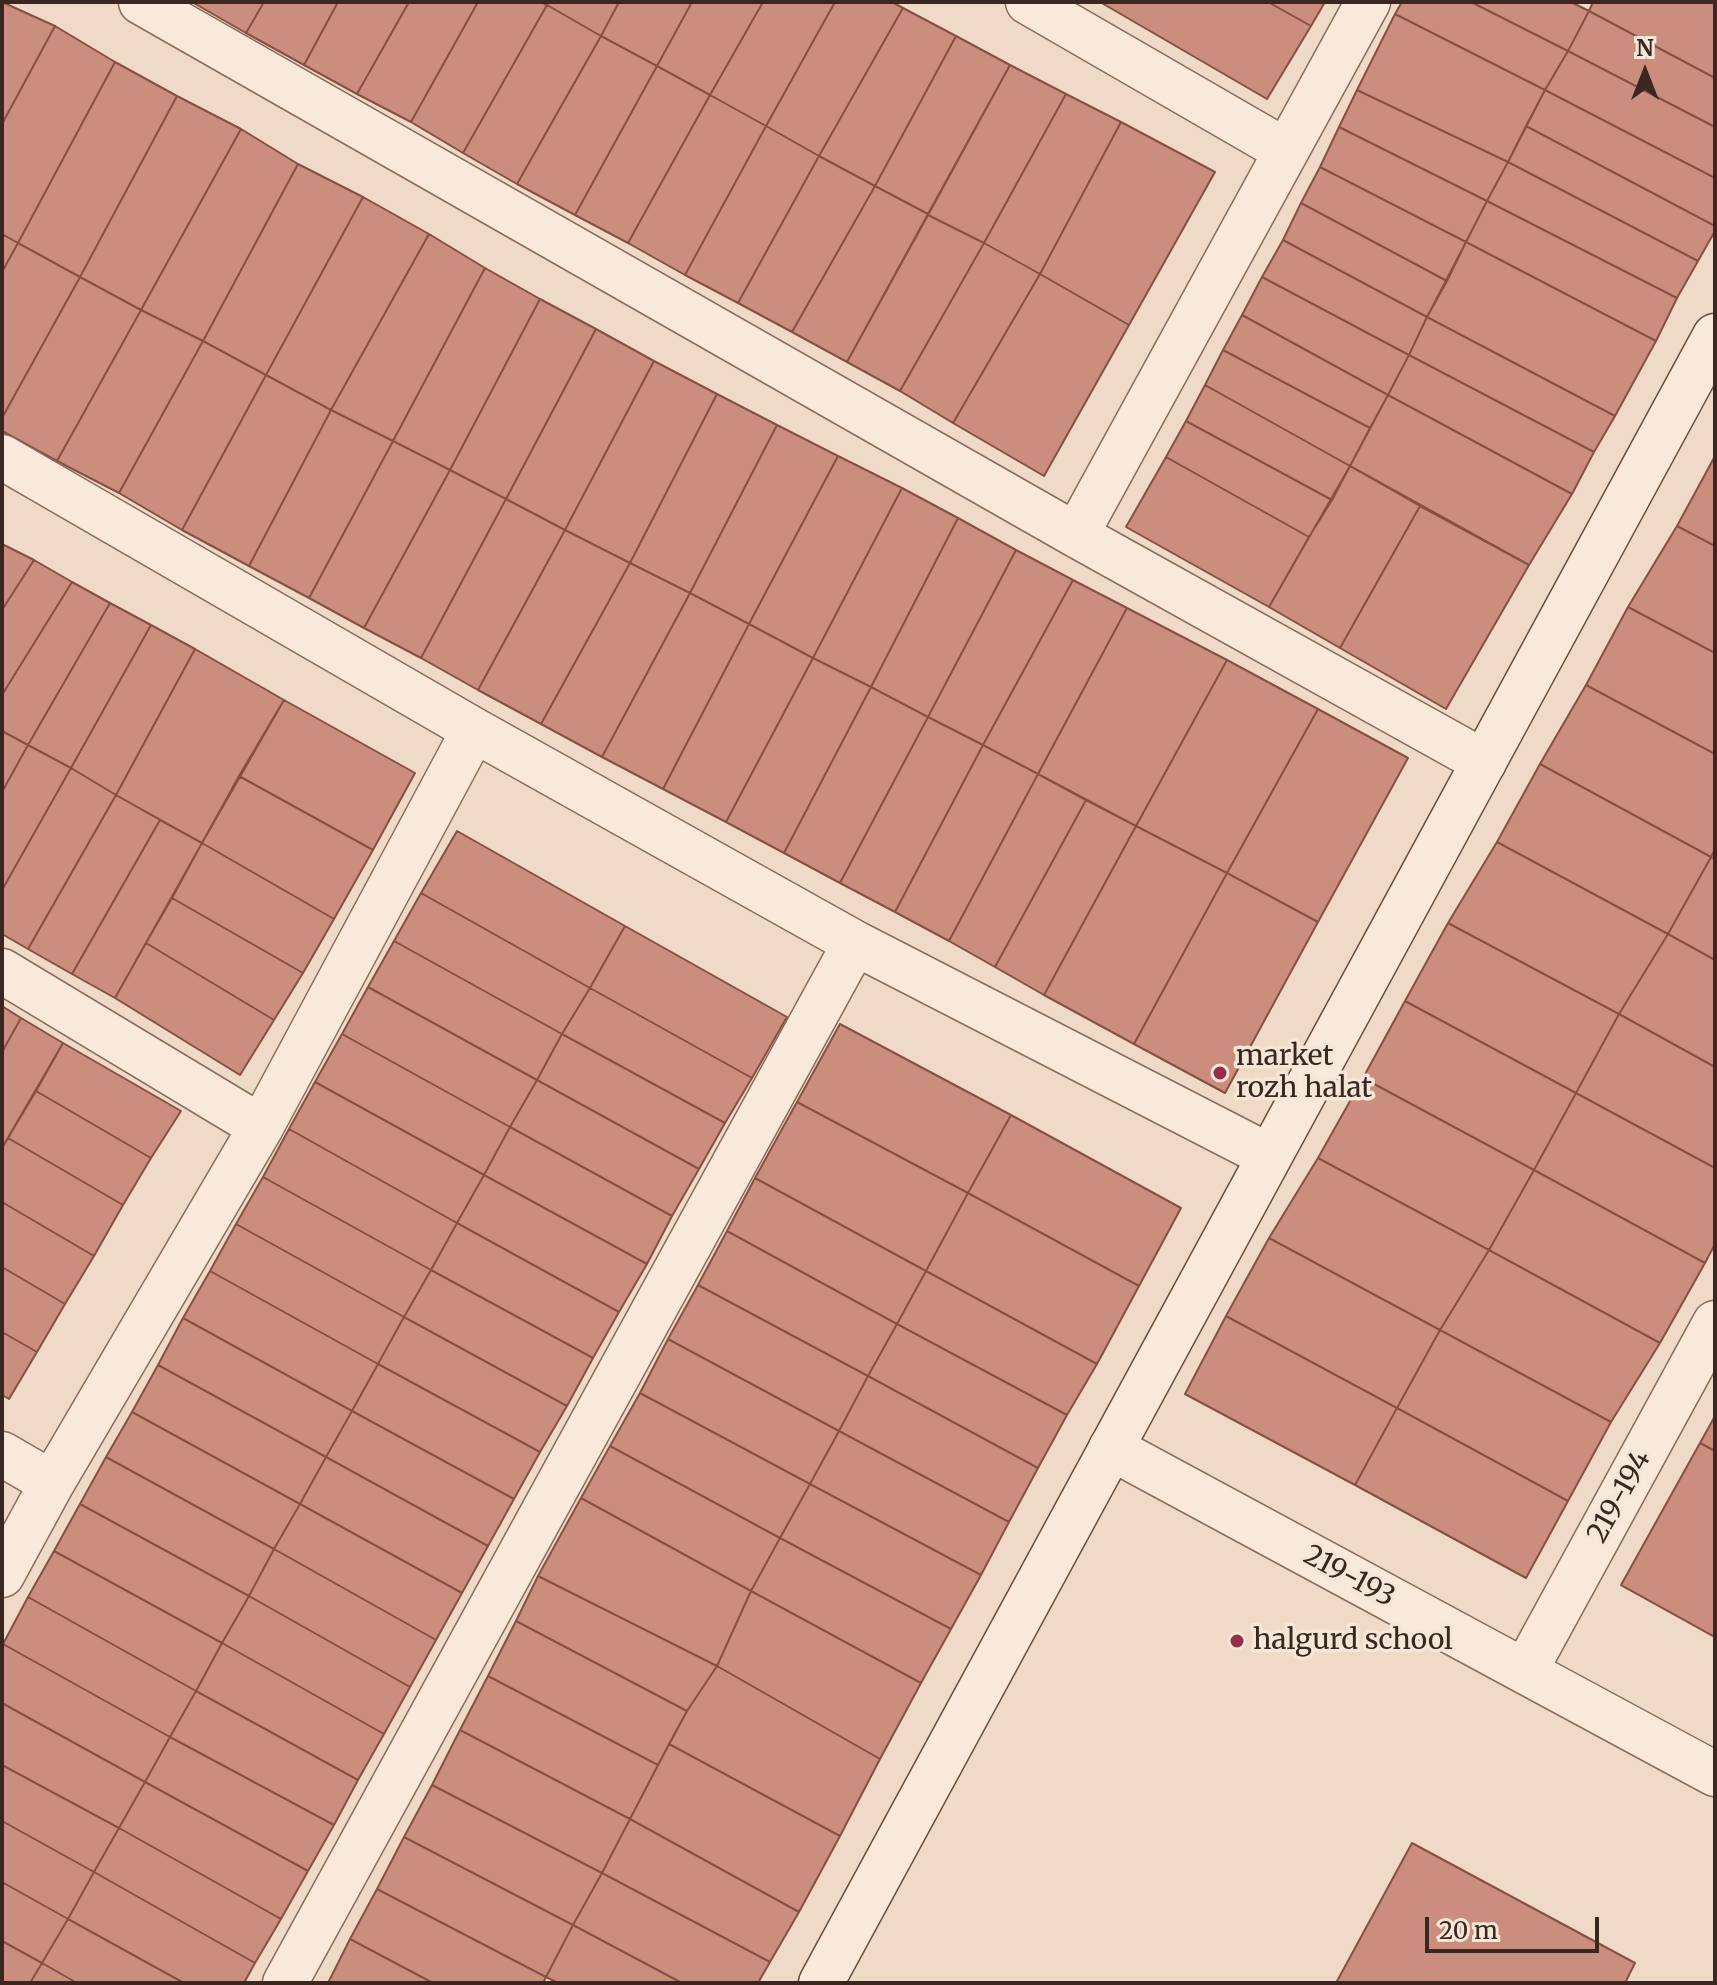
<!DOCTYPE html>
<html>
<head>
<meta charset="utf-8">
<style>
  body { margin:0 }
  #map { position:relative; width:1717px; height:1985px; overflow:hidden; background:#eedac7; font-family:Merriweather,serif }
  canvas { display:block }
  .frame { position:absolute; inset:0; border:4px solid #3a2720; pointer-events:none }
  .north { position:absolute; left:1605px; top:32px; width:80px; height:80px; -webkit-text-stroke:6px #f5e6d7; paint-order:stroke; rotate:0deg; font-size:22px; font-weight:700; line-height:32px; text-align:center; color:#3a2720 }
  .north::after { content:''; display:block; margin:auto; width:28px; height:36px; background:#3a2720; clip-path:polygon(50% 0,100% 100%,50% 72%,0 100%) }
  .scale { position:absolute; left:1425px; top:1917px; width:174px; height:36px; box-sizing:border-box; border:4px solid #3a2720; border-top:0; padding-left:10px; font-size:24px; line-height:28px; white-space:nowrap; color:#3a2720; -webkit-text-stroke:6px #f5e6d7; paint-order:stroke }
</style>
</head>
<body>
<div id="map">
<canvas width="1717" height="1985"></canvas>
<div class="frame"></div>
<div class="north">N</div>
<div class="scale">20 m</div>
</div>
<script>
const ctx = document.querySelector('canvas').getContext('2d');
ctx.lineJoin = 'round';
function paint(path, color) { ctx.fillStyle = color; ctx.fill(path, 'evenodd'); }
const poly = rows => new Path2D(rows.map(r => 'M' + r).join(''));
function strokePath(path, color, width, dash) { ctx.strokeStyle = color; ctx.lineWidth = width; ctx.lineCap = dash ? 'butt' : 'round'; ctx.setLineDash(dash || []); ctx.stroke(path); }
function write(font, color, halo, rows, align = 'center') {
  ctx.font = font + ' Merriweather,serif'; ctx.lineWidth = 7; ctx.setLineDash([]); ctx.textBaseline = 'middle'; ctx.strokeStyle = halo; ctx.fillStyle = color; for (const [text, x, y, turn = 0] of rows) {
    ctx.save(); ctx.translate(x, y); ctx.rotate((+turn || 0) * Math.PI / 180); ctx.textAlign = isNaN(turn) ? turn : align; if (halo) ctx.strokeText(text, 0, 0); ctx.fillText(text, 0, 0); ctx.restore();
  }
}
const building = poly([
  [2,2,55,26,2,124,2,2],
  [192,2,264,2,246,33,192,2],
  [264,2,338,2,304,65,246,33,264,2],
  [338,2,409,2,357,94,304,65,338,2],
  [409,2,478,2,411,122,357,94,409,2],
  [478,2,541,2,547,5,463,153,411,122,478,2],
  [549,2,619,2,601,36,547,5,549,2],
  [619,2,692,2,657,66,601,36,619,2],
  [692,2,763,2,710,95,657,66,692,2],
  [763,2,835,2,766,126,710,95,763,2],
  [835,2,892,2,903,8,819,156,766,126,835,2],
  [1100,2,1268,2,1311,26,1267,99,1100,2],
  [1268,2,1325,2,1311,26,1268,2],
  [1402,2,1471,2,1568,51,1545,90,1395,14,1402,2],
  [1471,2,1571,2,1589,11,1568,51,1471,2],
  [1593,2,1715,2,1715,78,1589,11,1593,2],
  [547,5,601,36,517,184,463,153,547,5],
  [903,8,956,36,875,186,819,156,903,8],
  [1589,11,1715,78,1715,127,1568,51,1589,11],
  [1395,14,1545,90,1508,162,1357,90,1395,14],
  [55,26,115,62,18,243,2,234,2,124,55,26],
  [601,36,657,66,575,215,517,184,601,36],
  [956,36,1010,65,928,214,875,186,956,36],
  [1568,51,1715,127,1715,178,1545,90,1568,51],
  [115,62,177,96,80,277,18,243,115,62],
  [1010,65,1066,94,984,243,928,215,1010,65],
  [657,66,710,95,628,243,575,215,657,66],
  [1357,90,1508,162,1487,201,1339,127,1357,90],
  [1545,90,1715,178,1715,226,1526,126,1545,90],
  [1066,94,1121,122,1040,274,984,243,1066,94],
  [710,95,766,126,685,275,628,243,710,95],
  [177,96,241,129,141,310,80,277,177,96],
  [1121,122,1215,172,1129,325,1040,274,1121,122],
  [766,126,819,156,738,303,685,275,766,126],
  [1526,126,1715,226,1715,231,1698,261,1508,162,1526,126],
  [1339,127,1487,201,1466,242,1320,167,1339,127],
  [241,129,298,164,203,341,141,310,241,129],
  [819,156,875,186,792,332,738,303,819,156],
  [1508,162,1698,261,1677,298,1487,201,1508,162],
  [298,164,363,197,266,375,203,341,298,164],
  [1320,167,1466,242,1447,281,1301,203,1320,167],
  [875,186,928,214,847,362,792,332,875,186],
  [363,197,429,234,331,410,266,375,363,197],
  [1487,201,1677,298,1656,341,1466,242,1487,201],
  [1301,203,1447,281,1427,317,1283,240,1301,203],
  [928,215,984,243,900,391,847,362,928,215],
  [2,234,18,243,2,272,2,234],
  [429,234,485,268,393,441,331,410,429,234],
  [1283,240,1427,317,1409,355,1262,277,1283,240],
  [1466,242,1656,341,1615,416,1427,317,1466,242],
  [18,243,80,277,2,418,2,272,18,243],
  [984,243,1040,274,953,423,900,391,984,243],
  [485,268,540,299,450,470,393,441,485,268],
  [1040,274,1129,325,1044,476,953,423,1040,274],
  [80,277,141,310,57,461,2,431,2,418,80,277],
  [1262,277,1409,355,1388,395,1242,315,1262,277],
  [540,299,596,329,506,499,450,470,540,299],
  [141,310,203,341,119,493,57,461,141,310],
  [1242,315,1388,395,1370,428,1223,350,1242,315],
  [1427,317,1615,416,1594,452,1409,355,1427,317],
  [596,329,654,361,565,530,506,499,596,329],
  [203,341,266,375,182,530,119,493,203,341],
  [1223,350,1370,428,1350,466,1205,385,1223,350],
  [1409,355,1594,452,1572,494,1388,395,1409,355],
  [654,361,717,394,630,563,565,530,654,361],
  [266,375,331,410,249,566,182,530,266,375],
  [1205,385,1350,466,1332,500,1186,421,1205,385],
  [717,394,777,425,690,593,630,563,717,394],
  [1388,395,1572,494,1529,565,1350,466,1388,395],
  [331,410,393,441,309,598,249,566,331,410],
  [1186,421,1332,500,1309,537,1166,457,1186,421],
  [777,425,838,456,749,624,690,593,777,425],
  [393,441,450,470,364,628,309,598,393,441],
  [838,456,902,488,813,658,749,624,838,456],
  [1715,456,1715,546,1677,526,1715,456],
  [1166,457,1309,537,1269,607,1126,527,1166,457],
  [1350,466,1420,506,1340,648,1269,607,1350,466],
  [450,470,506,499,421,658,364,628,450,470],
  [902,488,958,518,871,687,813,658,902,488],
  [506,499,565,530,478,690,421,658,506,499],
  [1420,506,1529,565,1446,709,1340,648,1420,506],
  [958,518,1016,550,928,717,871,687,958,518],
  [1677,526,1715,546,1715,653,1628,607,1677,526],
  [565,530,630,563,541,724,478,690,565,530],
  [2,544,34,560,2,610,2,544],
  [1016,550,1073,580,983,745,928,717,1016,550],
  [34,560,72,582,2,695,2,610,34,560],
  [630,563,690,593,602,757,541,724,630,563],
  [1073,580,1127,608,1038,774,983,745,1073,580],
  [72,582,110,603,28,745,2,731,2,695,72,582],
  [690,593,749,624,663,789,602,757,690,593],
  [110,603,151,625,71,768,28,745,110,603],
  [1628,607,1715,653,1715,754,1586,685,1628,607],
  [1127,608,1227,660,1136,826,1038,774,1127,608],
  [749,624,813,658,726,822,663,789,749,624],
  [151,625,195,649,116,795,71,768,151,625],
  [195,649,284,700,202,843,116,795,195,649],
  [813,658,871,687,784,853,726,822,813,658],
  [1227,660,1318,709,1227,873,1136,826,1227,660],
  [1586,685,1715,754,1715,849,1711,857,1540,764,1586,685],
  [871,687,928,717,840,883,784,853,871,687],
  [284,700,415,773,373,850,239,776,284,700],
  [1318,709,1408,758,1318,922,1227,873,1318,709],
  [928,717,983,745,895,912,840,883,928,717],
  [2,731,28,745,2,792,2,731],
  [28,745,71,768,2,890,2,792,28,745],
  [983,745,1038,774,949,941,895,912,983,745],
  [1540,764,1711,857,1668,934,1497,842,1540,764],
  [71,768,116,795,28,949,2,934,2,890,71,768],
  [1038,774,1086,800,995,967,949,941,1038,774],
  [239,776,373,850,334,919,202,843,239,776],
  [116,795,160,820,72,974,28,949,116,795],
  [1086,800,1136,826,1044,995,995,967,1086,800],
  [160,820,202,843,115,998,72,974,160,820],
  [1136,826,1227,873,1134,1044,1044,995,1136,826],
  [457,831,625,926,590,988,421,893,457,831],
  [1497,842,1668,934,1619,1014,1448,923,1497,842],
  [202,843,334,919,303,973,172,898,202,843],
  [1711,857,1715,859,1715,960,1668,934,1711,857],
  [1227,873,1318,922,1225,1093,1134,1044,1227,873],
  [421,893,590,988,562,1034,394,941,421,893],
  [172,898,303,973,274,1020,146,943,172,898],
  [1448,923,1619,1014,1576,1093,1405,1001,1448,923],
  [625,926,787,1017,752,1078,590,988,625,926],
  [1668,934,1715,960,1715,1067,1619,1014,1668,934],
  [394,941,562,1034,537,1080,368,987,394,941],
  [146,943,274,1020,240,1075,115,998,146,943],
  [368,987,537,1080,510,1127,342,1034,368,987],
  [590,988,752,1078,725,1123,562,1034,590,988],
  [1405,1001,1576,1093,1534,1170,1363,1078,1405,1001],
  [2,1006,21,1018,2,1052,2,1006],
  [1619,1014,1715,1067,1715,1168,1576,1093,1619,1014],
  [21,1018,63,1043,2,1148,2,1052,21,1018],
  [840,1024,1011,1115,968,1193,797,1102,840,1024],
  [342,1034,510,1127,484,1175,315,1082,342,1034],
  [562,1034,725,1123,699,1169,537,1080,562,1034],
  [63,1043,181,1111,151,1158,36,1091,63,1043],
  [1363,1078,1534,1170,1489,1250,1318,1158,1363,1078],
  [537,1080,699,1169,672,1216,510,1127,537,1080],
  [315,1082,484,1175,457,1223,289,1129,315,1082],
  [36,1091,151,1158,123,1205,8,1138,36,1091],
  [1576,1093,1715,1168,1715,1244,1705,1263,1534,1170,1576,1093],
  [797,1102,968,1193,926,1271,755,1178,797,1102],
  [1011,1115,1181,1208,1139,1286,968,1193,1011,1115],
  [510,1127,672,1216,647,1264,484,1175,510,1127],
  [289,1129,457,1223,431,1270,263,1177,289,1129],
  [8,1138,123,1205,94,1256,2,1202,2,1148,8,1138],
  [1318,1158,1489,1250,1440,1330,1269,1238,1318,1158],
  [1534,1170,1705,1263,1660,1343,1489,1250,1534,1170],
  [484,1175,647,1264,619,1312,457,1223,484,1175],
  [263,1177,431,1270,404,1317,236,1224,263,1177],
  [755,1178,926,1271,897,1324,727,1231,755,1178],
  [968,1193,1139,1286,1097,1364,926,1271,968,1193],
  [2,1202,94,1256,65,1304,2,1267,2,1202],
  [457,1223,619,1312,593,1358,431,1270,457,1223],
  [236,1224,404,1317,378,1364,210,1271,236,1224],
  [727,1231,897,1324,868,1376,698,1285,727,1231],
  [1269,1238,1440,1330,1397,1408,1226,1316,1269,1238],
  [1489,1250,1660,1343,1611,1422,1440,1330,1489,1250],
  [2,1267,65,1304,37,1352,2,1332,2,1267],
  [431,1270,593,1358,567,1406,404,1317,431,1270],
  [210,1271,378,1364,352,1411,183,1318,210,1271],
  [926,1271,1097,1364,1067,1415,897,1324,926,1271],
  [698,1285,868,1376,839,1431,668,1339,698,1285],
  [1226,1316,1397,1408,1355,1485,1185,1394,1226,1316],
  [404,1317,567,1406,540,1452,378,1364,404,1317],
  [183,1318,352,1411,326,1457,158,1365,183,1318],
  [897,1324,1067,1415,1038,1468,868,1376,897,1324],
  [1440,1330,1611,1422,1568,1501,1397,1408,1440,1330],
  [2,1332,37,1352,9,1399,2,1395,2,1332],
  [668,1339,839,1431,810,1484,640,1393,668,1339],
  [378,1364,540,1452,514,1499,352,1411,378,1364],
  [158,1365,326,1457,300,1504,132,1412,158,1365],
  [868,1376,1038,1468,1009,1522,839,1431,868,1376],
  [640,1393,810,1484,780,1538,610,1446,640,1393],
  [1397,1408,1568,1501,1526,1578,1355,1485,1397,1408],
  [352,1411,514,1499,488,1546,326,1457,352,1411],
  [132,1412,300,1504,274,1549,106,1457,132,1412],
  [1715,1416,1715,1451,1700,1443,1715,1416],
  [839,1431,1009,1522,981,1575,810,1484,839,1431],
  [1700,1443,1715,1451,1715,1637,1621,1585,1700,1443],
  [610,1446,780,1538,751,1591,581,1498,610,1446],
  [106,1457,274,1549,249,1596,80,1504,106,1457],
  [326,1457,488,1546,462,1593,300,1504,326,1457],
  [810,1484,981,1575,951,1629,780,1538,810,1484],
  [581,1498,751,1591,717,1666,538,1576,581,1498],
  [80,1504,249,1596,222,1643,54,1551,80,1504],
  [300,1504,462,1593,436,1640,274,1549,300,1504],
  [780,1538,951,1629,921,1683,751,1591,780,1538],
  [274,1549,436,1640,410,1687,249,1596,274,1549],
  [54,1551,222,1643,196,1691,28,1597,54,1551],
  [538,1576,717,1666,687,1711,516,1621,538,1576],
  [751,1591,921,1683,880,1759,717,1666,751,1591],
  [249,1596,410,1687,384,1734,222,1643,249,1596],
  [28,1597,196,1691,170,1737,3,1644,28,1597],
  [516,1621,687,1711,658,1765,488,1676,516,1621],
  [222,1643,384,1734,358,1780,196,1691,222,1643],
  [3,1644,170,1737,145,1782,2,1703,3,1644],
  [717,1666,880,1759,840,1836,669,1744,687,1711,717,1666],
  [488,1676,658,1765,630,1819,460,1730,488,1676],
  [196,1691,358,1780,334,1825,170,1737,196,1691],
  [2,1703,145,1782,119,1828,2,1765,2,1703],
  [460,1730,630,1819,602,1873,432,1785,460,1730],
  [170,1737,334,1825,308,1871,145,1782,170,1737],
  [669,1744,840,1836,799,1912,630,1819,669,1744],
  [2,1765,119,1828,94,1872,2,1821,2,1765],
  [145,1782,308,1871,281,1919,119,1828,145,1782],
  [432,1785,602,1873,573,1925,404,1837,432,1785],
  [630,1819,799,1912,770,1962,602,1873,630,1819],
  [2,1821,94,1872,68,1919,2,1882,2,1821],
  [119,1828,281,1919,255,1963,94,1872,119,1828],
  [404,1837,573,1925,546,1977,377,1889,404,1837],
  [1412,1843,1635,1963,1625,1983,1336,1983,1412,1843],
  [94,1872,255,1963,244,1983,184,1983,68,1919,94,1872],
  [602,1873,770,1962,758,1983,682,1983,573,1925,602,1873],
  [2,1882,68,1919,42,1963,2,1941,2,1882],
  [377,1889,546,1977,543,1983,433,1983,350,1939,377,1889],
  [68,1919,184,1983,77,1983,42,1963,68,1919],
  [573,1925,682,1983,558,1983,546,1977,573,1925],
  [350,1939,433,1983,328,1983,350,1939],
  [2,1941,42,1963,30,1983,2,1983,2,1941],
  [42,1963,77,1983,30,1983,42,1963]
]);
const street = poly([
  [141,2,1076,535,1484,762],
  [1028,2,1286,151],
  [2,457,474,730,855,943,1269,1156],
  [1076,535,1368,2],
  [2,971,261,1127],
  [1111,1448,1715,1774],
  [2,1454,52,1483],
  [2,1575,52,1483,261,1127,474,730],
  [1525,1671,1715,1323],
  [285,1983,855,943]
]);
const secondary = poly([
  [821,1983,1715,336]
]);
const markers = [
  [1220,1073,8,"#982e46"],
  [1237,1641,8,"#982e46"]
];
const poiNames = [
  ["market",1236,1057],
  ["rozh halat",1236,1089],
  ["halgurd school",1253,1641]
];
const streetNames = [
  ["219-194",1620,1497,-61],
  ["219-193",1349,1577,28]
];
paint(building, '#cb8d7e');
strokePath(building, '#884f43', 2);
strokePath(street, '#8a6b5d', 47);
strokePath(secondary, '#6c4c40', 47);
strokePath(street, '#f8e9db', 44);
strokePath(secondary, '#f8e9db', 44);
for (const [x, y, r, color] of markers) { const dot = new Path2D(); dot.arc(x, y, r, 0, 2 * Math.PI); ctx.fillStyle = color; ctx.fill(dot); strokePath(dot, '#f5e6d7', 3); }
write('28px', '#3a2720', '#f5e6d7', poiNames, 'left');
write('28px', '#3a2720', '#f5e6d7', streetNames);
</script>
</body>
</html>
